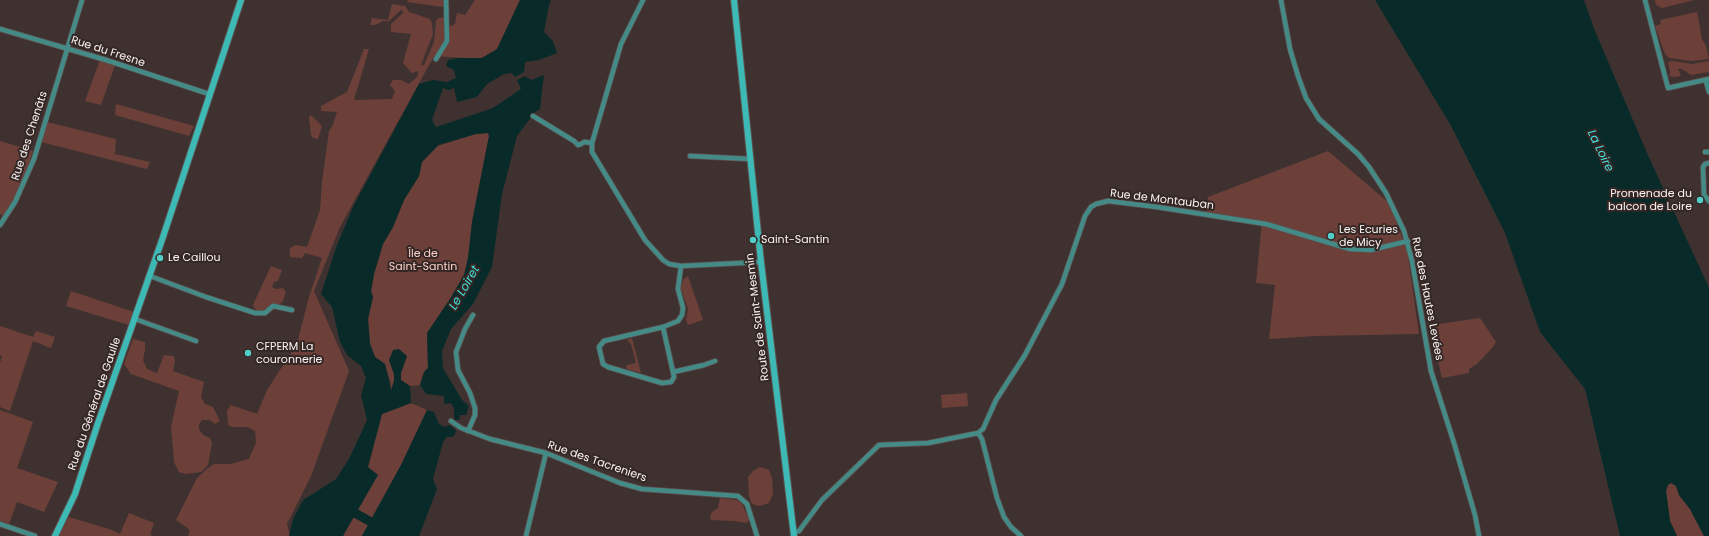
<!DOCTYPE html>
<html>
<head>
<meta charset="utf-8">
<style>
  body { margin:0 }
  canvas { display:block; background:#3e312f }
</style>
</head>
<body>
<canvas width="1709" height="536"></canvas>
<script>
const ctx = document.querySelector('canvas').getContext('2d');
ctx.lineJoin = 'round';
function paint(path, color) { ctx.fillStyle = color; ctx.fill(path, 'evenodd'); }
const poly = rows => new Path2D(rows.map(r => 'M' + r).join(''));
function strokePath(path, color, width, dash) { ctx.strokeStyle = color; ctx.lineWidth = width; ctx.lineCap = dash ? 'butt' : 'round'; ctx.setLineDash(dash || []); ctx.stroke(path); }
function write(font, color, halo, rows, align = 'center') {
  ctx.font = font + ' Poppins,sans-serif'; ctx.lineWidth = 4; ctx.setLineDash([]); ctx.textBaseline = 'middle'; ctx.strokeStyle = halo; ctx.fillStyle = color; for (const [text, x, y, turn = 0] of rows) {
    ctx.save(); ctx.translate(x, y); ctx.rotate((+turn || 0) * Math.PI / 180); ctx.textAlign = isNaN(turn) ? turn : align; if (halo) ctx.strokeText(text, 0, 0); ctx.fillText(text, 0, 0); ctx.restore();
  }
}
const green = poly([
  [408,0,443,0,443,7,407,2],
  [475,0,520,0,497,49,480,59,434,56,340,227,314,291,349,371,311,476,287,524,290,536,188,536,190,530,176,520,197,478,208,468,214,464,230,464,249,459,256,443,255,431,248,427,232,427,228,425,227,411,231,405,257,414,267,390,297,344,309,297,322,258,305,253,302,258,290,257,290,248,296,245,307,247,320,210,322,182,329,131,333,125,337,112,321,111,321,106,347,92,364,49,369,49,354,100,392,99,395,91,390,85,393,80,401,80,409,84,418,76,418,71,412,73,403,63,411,34,391,32,391,24,403,13,402,9,389,21,383,21,375,25,370,25,372,18,388,20,392,4,405,6,409,12,430,19,432,23,433,34,421,65,424,65,434,42,436,21,438,18,445,17,449,27,455,24,457,13,465,15],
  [1655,0,1694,0,1662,8,1656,5],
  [1697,12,1702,39,1706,46,1709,59,1691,61,1669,58,1665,54,1655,26,1661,24,1660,20],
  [100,60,115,65,101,105,85,101],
  [1673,61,1692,64,1709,61,1709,72,1691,75,1682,69,1678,69,1681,76,1674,77,1669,76,1670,72,1668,62],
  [116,104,194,126,189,136,115,115],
  [311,115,322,126,318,139,313,138,311,135,309,117],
  [47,122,116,139,115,154,150,162,147,169,41,142],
  [488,133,489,136,472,222,468,258,464,275,450,299,427,333,428,368,424,372,420,385,410,386,401,380,401,373,407,356,389,360,394,374,394,381,392,389,391,390,391,383,385,364,375,357,370,344,368,319,373,297,371,291,374,274,383,244,393,227,404,200,419,176,422,162,438,146,476,134],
  [0,141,33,151,26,173,12,204,3,216,0,214],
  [1328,151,1389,203,1407,250,1419,334,1315,336,1269,339,1275,285,1256,283,1262,221,1206,213,1208,197],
  [271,266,282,270,278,281,274,282,272,287,276,289,283,288,286,292,283,301,280,304,274,304,260,312,255,309,253,305],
  [688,276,703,320,688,325,686,320,688,309,681,288,683,280],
  [71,291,134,312,129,325,66,306],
  [1480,318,1496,342,1493,347,1477,364,1469,369,1469,373,1442,378,1432,336,1432,325],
  [0,326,33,337,36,331,55,337,51,348,33,341,10,411,0,407,0,363,2,356,0,355],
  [632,338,641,373,627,369,626,367,627,365,636,363,631,344,627,340],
  [133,339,145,342,145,350,143,360,147,369,157,373,164,355,174,356,175,361,173,371,204,382,201,397,205,404,213,407,220,421,215,424,210,420,202,420,199,424,199,429,203,435,210,438,212,443,208,465,201,472,186,474,179,472,174,462,171,427,179,391,131,374,124,364],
  [967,393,968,406,942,408,941,395],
  [411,403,427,410,401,465,362,536,343,536,368,467,382,414],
  [0,410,33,422,17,468,58,482,44,512,17,502,9,524,0,521],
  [760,467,769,470,772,478,773,494,769,503,759,506,752,504,749,496,748,477,753,471],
  [1671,483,1676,486,1679,495,1690,509,1704,536,1677,536,1670,521,1666,491,1668,485],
  [720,498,737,500,742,504,749,519,747,523,734,521,711,520,710,516,712,512,718,508],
  [129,513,154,523,150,535,154,536,58,536,69,517,109,529,120,534]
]);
const water = poly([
  [520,0,551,0,549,5,544,32,553,41,557,53,539,60,525,62,524,72,515,77,512,73,504,74,487,84,477,97,457,102,454,88,449,90,443,88,432,120,436,127,493,108,521,89,517,80,525,76,531,80,544,75,540,109,535,112,517,136,502,194,492,267,473,304,451,329,442,351,443,368,462,400,469,406,466,415,460,415,459,420,454,420,454,409,451,403,444,404,444,396,426,394,420,385,410,386,411,403,382,414,368,467,378,475,343,536,289,536,293,519,303,500,336,479,349,459,367,420,361,395,366,378,361,366,347,355,340,342,332,307,321,294,337,245,354,205,419,84,433,80,447,82,456,78,454,70,446,66,448,60,457,58,482,58,497,49],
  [488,133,489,136,472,222,468,258,464,275,450,299,427,333,428,368,424,372,420,385,410,386,401,380,401,373,407,356,399,349,393,350,389,360,394,374,394,381,391,390,385,364,375,357,370,344,368,319,373,297,371,291,374,274,383,244,393,227,404,200,419,176,422,162,438,145,476,134],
  [1375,0,1584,0,1595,31,1647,153,1709,288,1709,536,1704,536,1690,509,1679,495,1676,486,1671,483,1668,485,1666,491,1670,521,1677,536,1620,536,1585,389,1540,332,1505,233,1450,124],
  [427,410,434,412,439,424,445,427,449,425,456,430,455,434,452,437,447,437,443,442,433,479,437,489,419,536,362,536,401,465]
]);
const river = poly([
  [346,508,380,527]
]);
const street = poly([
  [643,0,621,44,592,143,592,152,645,240,663,260,669,264,681,266,761,262],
  [1281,0,1290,49,1298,76,1306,98,1319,119,1358,154,1369,167,1386,193,1404,231,1412,261,1431,371,1454,443,1475,515,1479,536],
  [1645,0,1668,88,1709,79],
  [0,29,106,60,209,94],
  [436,59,447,41,446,0],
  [1706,81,1709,92],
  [533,116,574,141,578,145,581,144,584,142,592,143],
  [1705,152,1709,152],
  [690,156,751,159],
  [1709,163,1705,164,1703,167,1704,195,1709,201],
  [0,225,15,202,34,159,82,0],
  [150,276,206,297,255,313,265,313,273,306,292,310],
  [135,319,196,341],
  [663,327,673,372,674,377,671,382,662,383,608,367,603,364,599,347,604,341,663,327,678,321,682,315,683,308,678,289,681,266],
  [673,372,704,365,715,361],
  [451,421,461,428,490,439,546,453,620,483,642,489,738,496,747,504,757,536],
  [468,431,475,415,475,408,470,393,458,370,456,352,465,329,473,315],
  [978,433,983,429,996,400,1025,355,1062,284,1085,216,1091,207,1096,204,1108,201,1157,207,1266,224,1350,249,1371,250,1408,241],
  [978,433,982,439,997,498,1004,517,1011,527,1021,536],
  [0,524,35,536],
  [794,532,799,531,822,500,879,445,928,443,978,433],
  [526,536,546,453]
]);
const secondary = poly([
  [734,0,761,262,794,536],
  [55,536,75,494,98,423,163,237,241,0]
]);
const markers = [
  [1700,200,4,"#54cdc8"],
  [1331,236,4,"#54cdc8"],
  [753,240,4,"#54cdc8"],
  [160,258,4,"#54cdc8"],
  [248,353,4,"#54cdc8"]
];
const streetNames = [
  ["Rue du Fresne",108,52,18],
  ["Rue des Chenâts",30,136,-72],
  ["Rue de Montauban",1162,200,7],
  ["Rue des Hautes Levées",1427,299,79],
  ["Route de Saint-Mesmin",758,317,-97],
  ["Rue du Général de Gaulle",95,404,-71],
  ["Rue des Tacreniers",597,462,19]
];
const poiNames = [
  ["Promenade du",1692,194,"right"],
  ["balcon de Loire",1692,207,"right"],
  ["Les Ecuries",1339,230],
  ["de Micy",1339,243],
  ["Saint-Santin",761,240],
  ["Le Caillou",168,258],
  ["CFPERM La",256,347],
  ["couronnerie",256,360]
];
const parkNames = [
  ["Île de",423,254],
  ["Saint-Santin",423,267]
];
const waterNames = [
  ["La Loire",1600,151,64],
  ["Le Loiret",465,288,-60]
];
paint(green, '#6c4039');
paint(water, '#082b2a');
strokePath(river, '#082b2a', 9);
strokePath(street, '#5c504e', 6);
strokePath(secondary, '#5c504e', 8);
strokePath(street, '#448a87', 4.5);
strokePath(secondary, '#3dbab5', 6);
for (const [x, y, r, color] of markers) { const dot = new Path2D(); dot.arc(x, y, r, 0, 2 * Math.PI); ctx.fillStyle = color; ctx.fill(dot); strokePath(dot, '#342725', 1.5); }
write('11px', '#fbf3f1', '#342725', streetNames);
write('11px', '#fbf3f1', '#342725', poiNames, 'left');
write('11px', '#fbcfc7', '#342725', parkNames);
write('italic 12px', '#40e1da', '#342725', waterNames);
</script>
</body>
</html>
